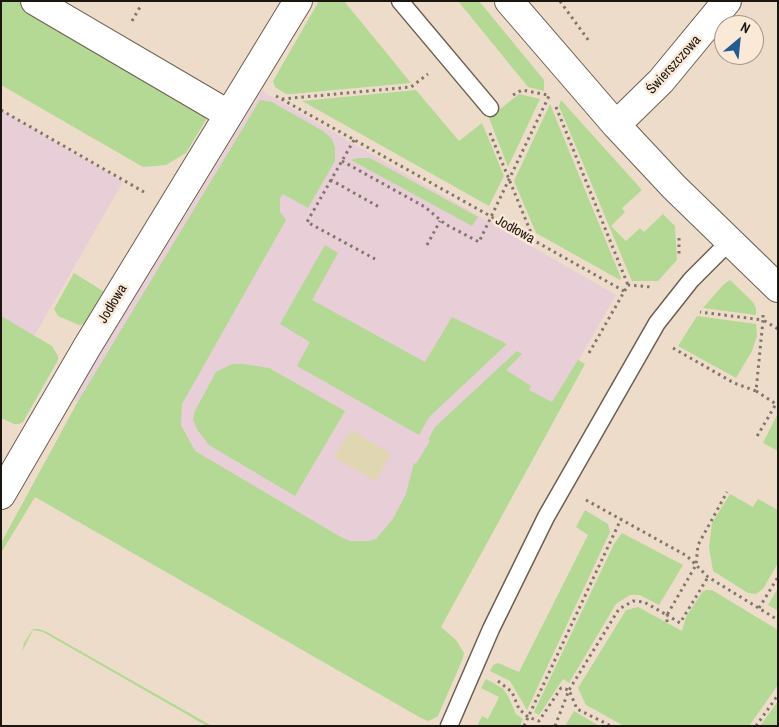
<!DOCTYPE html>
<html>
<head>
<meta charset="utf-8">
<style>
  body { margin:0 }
  #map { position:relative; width:779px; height:727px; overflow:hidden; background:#eedccb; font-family:"Archivo Narrow",sans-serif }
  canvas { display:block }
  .frame { position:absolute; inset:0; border:2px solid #1c1610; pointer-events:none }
  .north { position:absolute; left:714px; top:15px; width:50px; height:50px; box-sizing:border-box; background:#fbe9d8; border:1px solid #a29588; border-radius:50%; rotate:28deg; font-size:14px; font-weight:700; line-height:20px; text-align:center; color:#1c1610 }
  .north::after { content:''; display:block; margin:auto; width:18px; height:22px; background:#255b93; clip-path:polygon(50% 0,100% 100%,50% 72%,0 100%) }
</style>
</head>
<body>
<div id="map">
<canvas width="779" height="727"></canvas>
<div class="frame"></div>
<div class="north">N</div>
</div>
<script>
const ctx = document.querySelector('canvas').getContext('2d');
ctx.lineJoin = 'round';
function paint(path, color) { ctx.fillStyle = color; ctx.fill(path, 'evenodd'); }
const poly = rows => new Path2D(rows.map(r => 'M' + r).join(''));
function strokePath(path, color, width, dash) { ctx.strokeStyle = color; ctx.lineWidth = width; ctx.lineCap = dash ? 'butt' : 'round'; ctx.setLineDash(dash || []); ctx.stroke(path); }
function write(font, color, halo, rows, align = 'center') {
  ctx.font = font + ' "Archivo Narrow",sans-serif'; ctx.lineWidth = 5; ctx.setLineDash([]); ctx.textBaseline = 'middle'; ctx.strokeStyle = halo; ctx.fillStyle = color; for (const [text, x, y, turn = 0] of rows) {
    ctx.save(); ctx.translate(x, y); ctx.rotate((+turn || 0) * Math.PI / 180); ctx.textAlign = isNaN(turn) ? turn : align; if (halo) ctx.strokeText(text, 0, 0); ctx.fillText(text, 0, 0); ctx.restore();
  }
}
const education = poly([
  [262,91,616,295,437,607,73,399],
  [1,110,123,182,1,394]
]);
const green = poly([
  [1,1,18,1,210,113,186,153,166,165,143,167,1,85],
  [319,1,344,1,411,83,291,94,286,94,275,87,273,81],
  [458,1,479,1,544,80,544,91,528,87],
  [416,90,459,141,482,123,504,176,489,206,302,101],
  [519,94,540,99,508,167,489,118],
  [260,100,272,102,323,131,332,139,335,148,335,161,308,208,283,194,280,198,280,212,286,220,182,404,181,425,195,451,339,536,350,541,369,541,376,539,393,519,406,494,414,463,416,464,430,441,428,440,435,427,517,351,522,354,506,370,531,386,529,390,552,402,578,360,585,364,441,627,456,640,464,653,463,658,438,716,433,719,428,721,421,718,35,497,1,553,1,543,77,403],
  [561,100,642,190,622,208,625,212,611,226,626,241,640,228,644,232,663,214,675,226,677,260,658,281,632,281,559,106],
  [550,104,621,278,620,280,536,233,514,181],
  [358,158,370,158,478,217,472,226,351,160],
  [325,245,338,253,312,300,425,362,452,317,507,344,429,417,419,435,297,366,310,342,280,324],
  [74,273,111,296,91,323,79,325,58,316,54,309],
  [730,280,753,302,756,308,756,315,703,308,723,285],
  [1,316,52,346,58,356,58,360,23,422,19,424,14,424,1,418],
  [697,316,756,324,757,336,752,351,736,378,678,346],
  [232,364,244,364,269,368,345,411,295,496,209,445,197,429,193,419,195,411,216,372],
  [778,413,778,451,763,443],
  [730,494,753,507,758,499,778,510,778,563,763,589,756,594,748,593,713,571,709,547,712,523],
  [585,510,608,524,610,532,527,710,510,681,490,671,493,665,498,663,519,672,588,535,576,527],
  [622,533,683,565,659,605,640,595,630,595,616,604,569,683,563,679,539,715,534,712,614,544],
  [778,588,778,611,768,605],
  [707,590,712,590,778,630,778,685,749,726,624,726,586,705,578,688,626,610,638,607,682,631,686,617,703,591],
  [33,629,39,629,47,632,212,726,207,726,43,632,33,630,22,652,24,643],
  [486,679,502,688,507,694,516,714,523,719,520,726,477,726,482,716,488,719,499,697,481,688],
  [778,701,778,726,760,726],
  [574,711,599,726,565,726]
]);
const sand = poly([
  [351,430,391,454,375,481,334,457]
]);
const path = poly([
  [560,1,589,41],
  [132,21,140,7],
  [513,95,522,90,548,95],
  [276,96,624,291],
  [282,99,411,87,428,74],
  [556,107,628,285],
  [1,110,144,192],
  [490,133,534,240],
  [354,140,331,180,379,207],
  [342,161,425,207,445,224,479,242,549,96],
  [331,180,307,222,375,259],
  [679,238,679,254],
  [427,245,440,221],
  [763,315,763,320,778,329],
  [673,348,734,383,756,391,763,320,700,312],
  [589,353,628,285,651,287],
  [756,391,776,404,756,438],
  [586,500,687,556,708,577,778,620],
  [759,608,778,577],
  [667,622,667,615,680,623,708,577],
  [498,681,512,692,519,709,528,717,539,721,561,688,569,690,577,709,611,726],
  [524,726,621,519],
  [555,726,569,690,619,609,633,601,644,602,667,615,696,565,698,545,727,492],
  [756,726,778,695]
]);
const service = poly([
  [400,1,490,108],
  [449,726,491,629,546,517,657,323,691,280,729,242]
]);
const minor = poly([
  [35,1,228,114],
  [509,1,616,125,674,187,778,288],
  [616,125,661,81,727,1],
  [1,495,87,347,298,1]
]);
const streetNames = [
  ["Świerszczowa",674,65,-48],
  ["Jodłowa",515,230,29],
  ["Jodłowa",113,304,-59]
];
paint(education, '#e7ced7');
paint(green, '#b3d994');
paint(sand, '#e0d6b1');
strokePath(service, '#6e5f50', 19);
strokePath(minor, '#6e5f50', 30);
strokePath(path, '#81766a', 3, [2.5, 4]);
strokePath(service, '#fff', 16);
strokePath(minor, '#fff', 28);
write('14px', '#1c1610', '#fbe9d8', streetNames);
</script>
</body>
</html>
